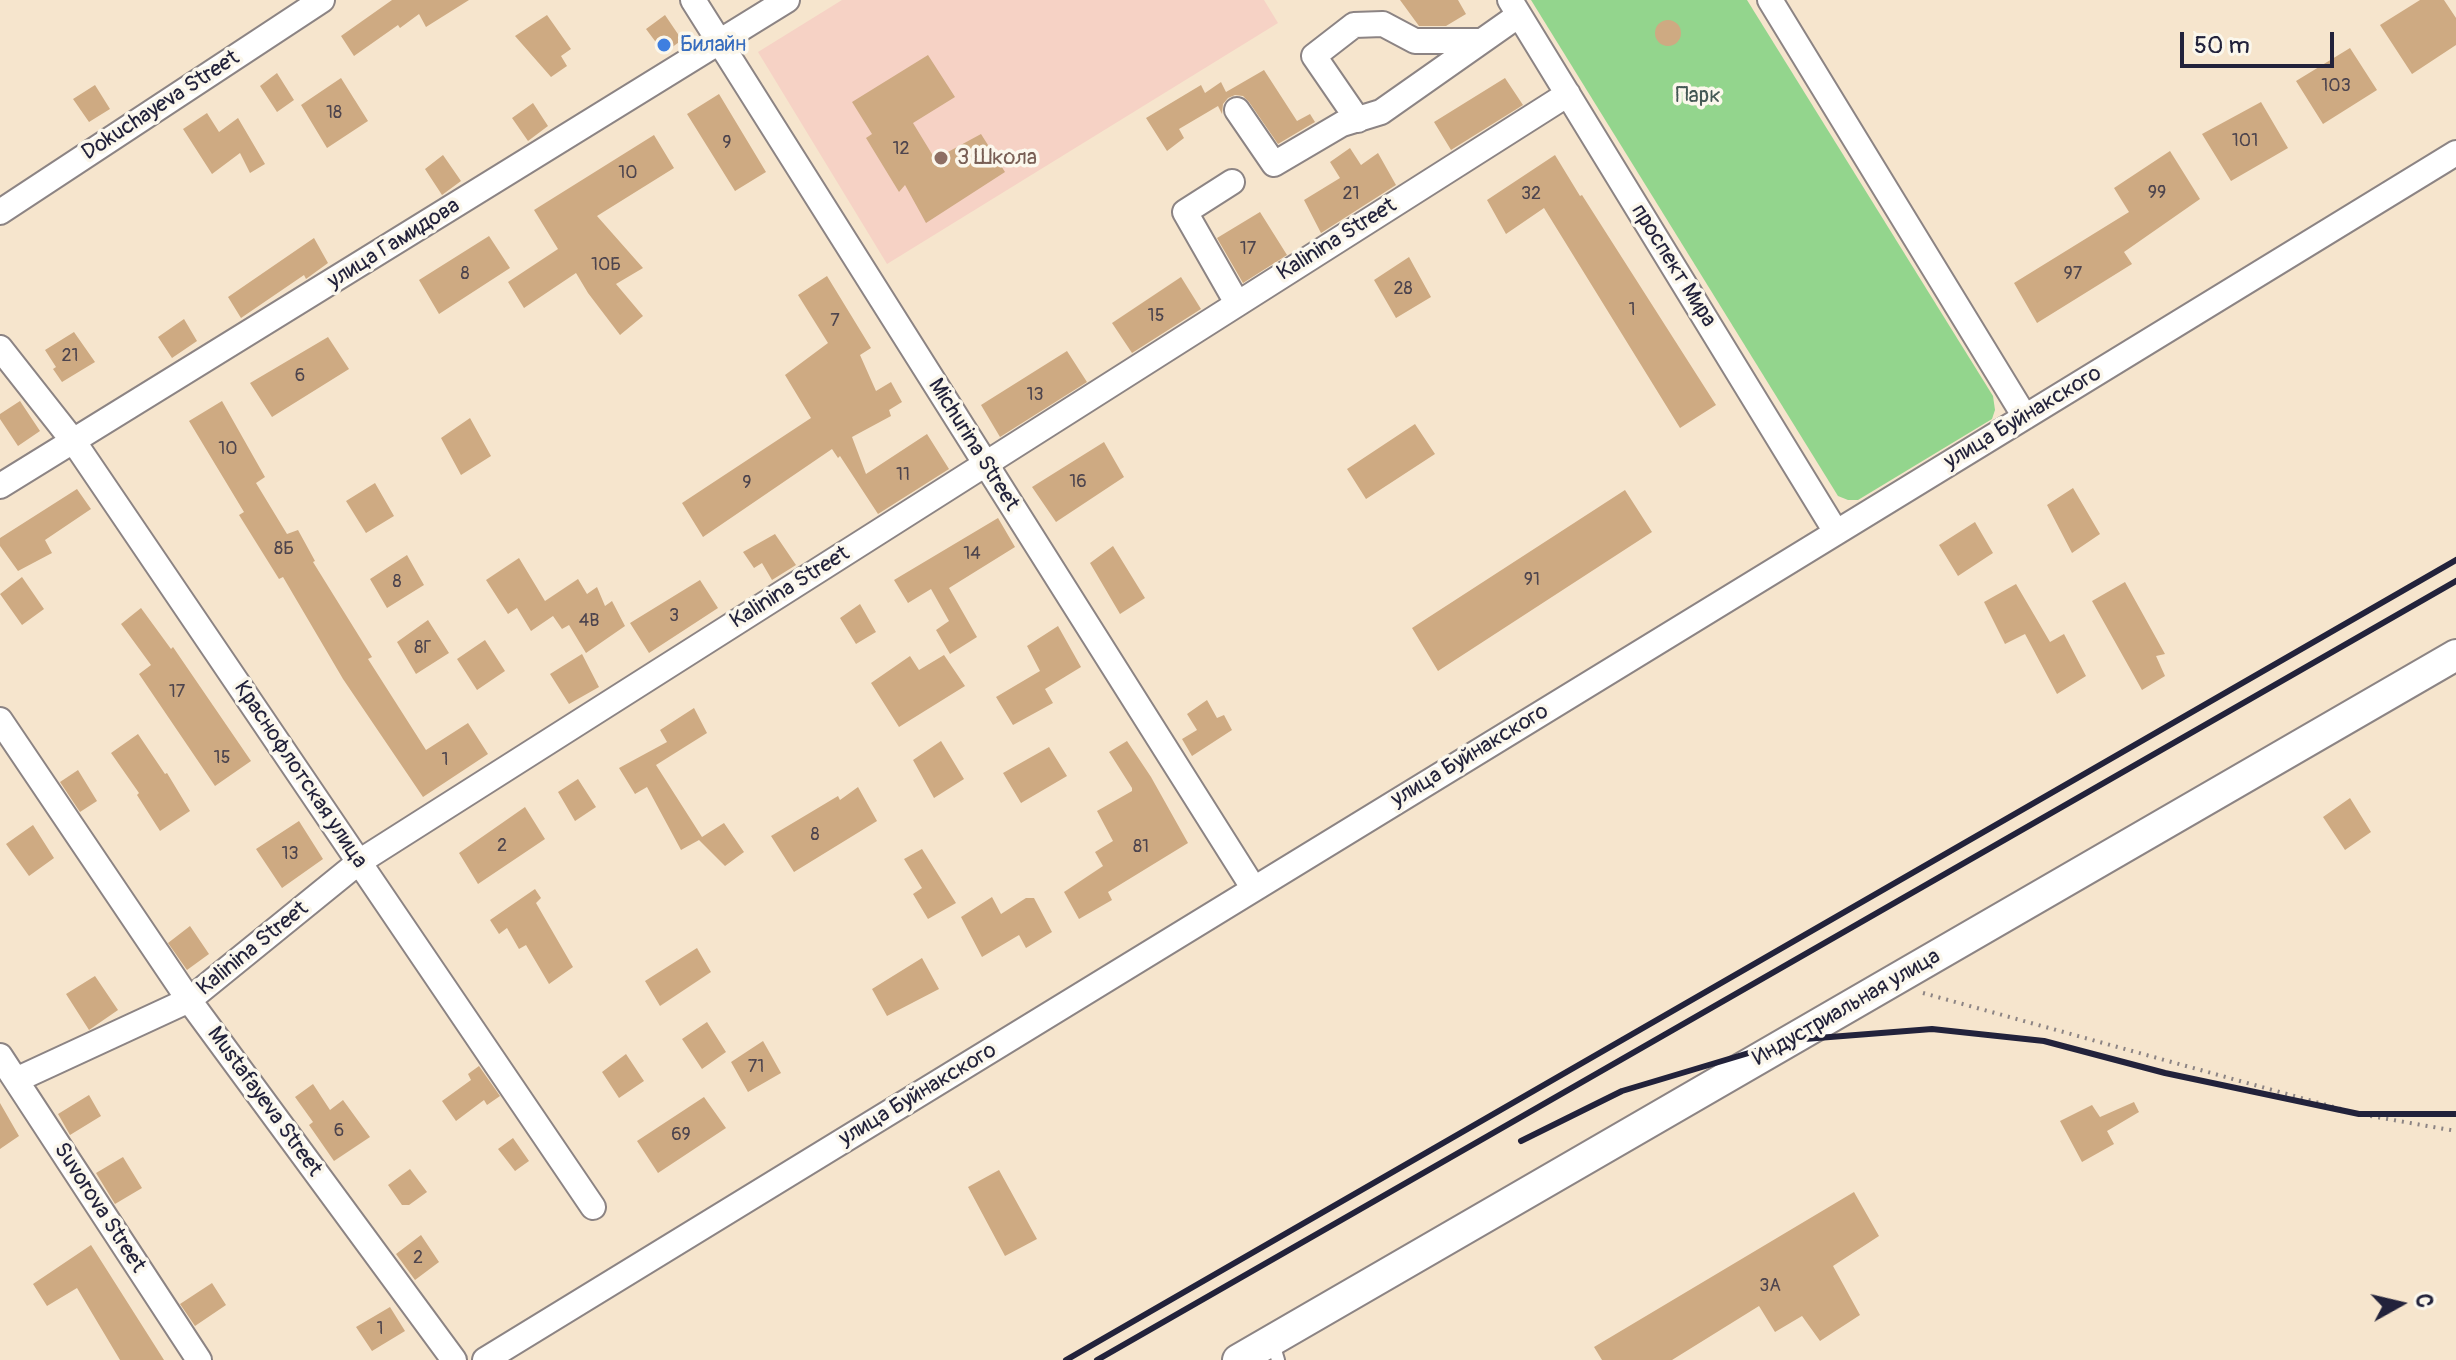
<!DOCTYPE html>
<html>
<head>
<meta charset="utf-8">
<style>
  body { margin:0 }
  #map { position:relative; width:2456px; height:1360px; overflow:hidden; background:#f6e5cd; font-family:Pangolin,sans-serif }
  canvas { display:block }
  .north { position:absolute; left:2360px; top:1264px; width:80px; height:80px; -webkit-text-stroke:6px #fbf7ec; paint-order:stroke; rotate:82deg; font-size:22px; font-weight:700; line-height:32px; text-align:center; color:#22223b }
  .north::after { content:''; display:block; margin:auto; width:28px; height:36px; background:#22223b; clip-path:polygon(50% 0,100% 100%,50% 72%,0 100%) }
  .scale { position:absolute; left:2180px; top:32px; width:154px; height:36px; box-sizing:border-box; border:4px solid #22223b; border-top:0; padding-left:10px; font-size:24px; line-height:28px; white-space:nowrap; color:#22223b; -webkit-text-stroke:6px #fbf7ec; paint-order:stroke }
</style>
</head>
<body>
<div id="map">
<canvas width="2456" height="1360"></canvas>
<div class="north">С</div>
<div class="scale">50 m</div>
</div>
<script>
const ctx = document.querySelector('canvas').getContext('2d');
ctx.lineJoin = 'round';
function paint(path, color) { ctx.fillStyle = color; ctx.fill(path, 'evenodd'); }
const poly = rows => new Path2D(rows.map(r => 'M' + r).join(''));
function strokePath(path, color, width, dash) { ctx.strokeStyle = color; ctx.lineWidth = width; ctx.lineCap = dash ? 'butt' : 'round'; ctx.setLineDash(dash || []); ctx.stroke(path); }
function write(font, color, halo, rows, align = 'center') {
  ctx.font = font + ' Pangolin,sans-serif'; ctx.lineWidth = 7; ctx.setLineDash([]); ctx.textBaseline = 'middle'; ctx.strokeStyle = halo; ctx.fillStyle = color; for (const [text, x, y, turn = 0] of rows) {
    ctx.save(); ctx.translate(x, y); ctx.rotate((+turn || 0) * Math.PI / 180); ctx.textAlign = isNaN(turn) ? turn : align; if (halo) ctx.strokeText(text, 0, 0); ctx.fillText(text, 0, 0); ctx.restore();
  }
}
const built = poly([
  [842,0,1264,0,1278,23,887,264,758,52]
]);
const green = poly([
  [1531,0,1747,0,1993,396,1995,410,1992,419,1858,500,1848,500,1838,496]
]);
const building = poly([
  [392,0,469,0,426,27,419,14,400,28,398,25,354,56,341,36],
  [1400,0,1458,0,1466,14,1446,26,1419,26],
  [2420,0,2444,0,2456,18,2456,45,2412,74,2380,25],
  [547,15,571,49,561,56,567,66,551,77,515,36],
  [665,15,682,40,664,53,646,29],
  '1655 33a13 13 0 1 1 26 0a13 13 0 1 1-26 0Z',
  [2350,48,2377,90,2323,124,2296,81],
  [928,55,955,97,913,123,935,159,981,134,1005,172,926,223,905,185,899,192,866,138,872,134,852,102],
  [1264,70,1297,121,1310,114,1315,122,1278,144,1249,102,1243,96,1235,95,1228,98,1223,104,1222,114,1218,106,1179,129,1184,138,1167,151,1146,118,1201,85,1205,93,1221,82,1226,92],
  [277,73,294,100,277,112,260,86],
  [341,78,368,121,327,148,301,105],
  [1505,78,1523,105,1451,150,1434,122],
  [95,85,110,109,89,122,73,99],
  [719,94,766,172,735,191,687,114],
  [2261,102,2288,148,2231,181,2202,134],
  [533,103,548,126,528,141,512,118],
  [207,113,219,132,238,118,265,164,250,173,240,153,212,174,183,129],
  [654,135,674,168,597,216,643,268,616,284,643,316,620,335,588,293,576,273,524,308,508,282,558,249,534,210],
  [1350,148,1361,165,1378,153,1396,185,1321,233,1304,200,1340,178,1330,162],
  [2170,151,2200,199,2124,252,2132,264,2037,323,2014,283,2129,212,2114,188],
  [443,155,461,181,442,195,425,169],
  [1555,155,1580,196,1582,195,1716,405,1680,428,1544,208,1506,234,1487,200],
  [1260,212,1287,255,1243,283,1217,238],
  [489,236,510,268,439,314,419,280],
  [314,238,328,263,306,279,304,275,241,318,228,297],
  [1409,257,1431,297,1396,318,1374,280],
  [827,276,871,348,860,355,876,391,891,382,902,402,889,410,891,416,852,437,866,474,927,434,949,469,878,514,840,456,838,458,832,449,703,537,682,503,811,418,785,375,828,343,798,295],
  [1181,277,1201,309,1132,353,1112,323],
  [184,319,197,341,172,358,158,337],
  [74,332,95,362,62,382,53,369,56,367,45,350],
  [328,337,349,369,272,417,250,383],
  [1067,351,1087,382,1000,437,981,405],
  [20,401,40,431,18,446,0,419,0,414],
  [222,401,265,477,256,483,287,534,298,530,315,561,313,562,372,657,368,659,426,750,468,723,488,754,423,797,343,679,283,577,279,579,239,515,244,512,189,421],
  [470,418,491,456,461,475,441,438],
  [1415,424,1435,454,1366,499,1347,469],
  [1104,442,1124,477,1056,522,1032,487],
  [375,483,394,516,366,533,346,501],
  [2073,488,2100,534,2072,553,2047,505],
  [77,489,91,509,45,540,52,553,18,571,0,546,0,538],
  [1625,490,1652,532,1438,671,1412,628],
  [998,518,1015,547,949,588,977,637,950,654,936,630,949,621,931,589,908,603,894,580],
  [1975,522,1993,553,1958,576,1939,545],
  [775,534,796,565,772,580,762,563,754,568,743,552],
  [1113,546,1145,598,1120,614,1090,563],
  [407,555,424,585,387,608,370,579],
  [519,558,545,601,578,579,587,594,597,587,605,606,612,601,625,626,586,653,569,625,562,629,553,616,531,631,517,608,508,614,486,580],
  [22,577,44,609,22,625,0,594],
  [700,580,718,608,649,653,630,623],
  [2125,582,2165,654,2156,656,2165,676,2142,690,2092,601],
  [2016,584,2050,642,2064,634,2086,676,2057,694,2025,634,2005,644,1984,602],
  [860,604,876,632,856,644,840,618],
  [141,608,171,649,173,647,251,761,215,786,139,674,151,665,121,624],
  [428,620,449,653,416,674,397,642],
  [1058,626,1081,667,1045,689,1053,703,1013,725,996,697,1040,671,1027,646],
  [485,640,505,671,477,690,457,659],
  [582,654,599,687,569,704,550,674],
  [944,655,965,686,899,727,871,683,910,656,919,670],
  [1207,700,1217,718,1224,715,1232,730,1192,756,1182,739,1197,730,1187,714],
  [694,708,707,733,656,765,702,837,724,823,744,852,725,866,699,840,681,850,647,787,635,794,619,768,667,742,660,730],
  [138,734,165,774,167,773,190,811,160,831,137,795,139,793,111,753],
  [941,741,964,779,934,798,913,760],
  [1127,741,1151,777,1188,843,1108,892,1112,900,1079,919,1064,892,1103,866,1095,852,1113,841,1097,811,1132,791,1132,788,1109,752],
  [1049,747,1067,776,1021,803,1003,773],
  [78,770,97,801,80,812,60,782],
  [578,779,596,807,575,821,558,792],
  [858,787,877,821,794,872,771,836,838,796,840,800],
  [2350,798,2371,832,2345,850,2323,817],
  [525,807,545,839,478,884,459,853],
  [299,821,323,859,282,888,256,849],
  [33,825,54,858,29,876,6,844],
  [922,849,956,903,928,919,913,894,922,888,904,859],
  [535,889,541,898,536,903,573,967,549,984,526,945,519,949,507,928,499,934,490,920],
  [992,897,1001,914,1026,898,1034,898,1052,932,1026,948,1019,935,982,957,961,917],
  [190,926,209,954,187,970,168,943],
  [697,948,711,972,660,1006,645,981],
  [922,958,939,989,887,1016,872,989],
  [95,976,118,1010,89,1030,66,994],
  [707,1022,726,1052,702,1069,682,1039],
  [763,1041,781,1073,748,1092,731,1062],
  [626,1054,644,1081,619,1098,602,1072],
  [479,1066,500,1096,487,1105,484,1100,456,1121,442,1101,471,1080,468,1074],
  [313,1084,330,1110,343,1100,370,1137,334,1161,309,1125,313,1122,295,1097],
  [89,1095,101,1116,70,1135,58,1114],
  [704,1097,726,1128,658,1173,637,1141],
  [2134,1102,2139,1112,2107,1131,2114,1144,2082,1162,2060,1121,2092,1105,2100,1117],
  [0,1103,19,1136,0,1149],
  [513,1138,529,1161,515,1171,498,1149],
  [123,1157,142,1188,115,1204,96,1173],
  [410,1169,427,1192,409,1205,402,1205,388,1185],
  [999,1170,1037,1239,1005,1256,968,1187],
  [1854,1192,1879,1236,1833,1266,1860,1315,1820,1341,1802,1316,1775,1332,1759,1306,1672,1360,1602,1360,1594,1347],
  [421,1235,439,1262,415,1280,396,1254],
  [91,1245,164,1360,120,1360,77,1288,47,1306,33,1284],
  [212,1283,226,1305,195,1326,180,1304],
  [390,1307,405,1331,372,1351,356,1327]
]);
const path = poly([
  [1923,993,2359,1114,2456,1131]
]);
const service = poly([
  [1272,1340,1278,1360]
]);
const minor = poly([
  [693,0,1254,889],
  [1510,0,1836,532],
  [1770,0,2025,417],
  [1237,110,1274,164,1342,124,1381,112,1519,15],
  [1358,120,1314,56,1354,25,1383,24,1415,41,1480,41],
  [1232,182,1185,212,1237,303],
  [0,212,322,0],
  [0,348,74,442,593,1207],
  [0,486,787,0],
  [0,720,189,1000,454,1360],
  [0,1056,199,1360],
  [16,1080,189,1000,359,862,1568,94],
  [485,1360,2456,153]
]);
const tertiary = poly([
  [1238,1360,2456,655]
]);
const rail = poly([
  [1521,1141,1622,1091,1792,1040,1932,1029,2044,1041,2165,1073,2359,1114,2456,1114],
  [1066,1360,2456,560],
  [1097,1360,2456,581]
]);
const markers = [
  [664,45,8,"#3f7fe0"],
  [941,158,8,"#8d6e63"]
];
const numberNames = [
  ["103",2336,86],
  ["18",334,113],
  ["101",2245,141],
  ["9",727,143],
  ["12",901,149],
  ["10",628,173],
  ["99",2157,193],
  ["21",1351,194],
  ["32",1531,194],
  ["17",1248,249],
  ["10Б",606,265],
  ["8",465,274],
  ["97",2073,274],
  ["28",1403,289],
  ["1",1632,310],
  ["15",1156,316],
  ["7",835,321],
  ["21",70,356],
  ["6",300,376],
  ["13",1035,395],
  ["10",228,449],
  ["11",903,475],
  ["16",1078,482],
  ["9",747,483],
  ["8Б",284,549],
  ["14",972,554],
  ["91",1532,580],
  ["8",397,582],
  ["3",674,616],
  ["4В",589,621],
  ["8Г",423,648],
  ["17",177,692],
  ["15",222,758],
  ["1",445,760],
  ["8",815,835],
  ["2",502,846],
  ["81",1141,847],
  ["13",290,854],
  ["71",756,1067],
  ["6",339,1131],
  ["69",681,1135],
  ["2",418,1258],
  ["3А",1770,1286],
  ["1",380,1329]
];
const shopNames = [
  ["Билайн",680,45]
];
const parkNames = [
  ["Парк",1698,96]
];
const streetNames = [
  ["Dokuchayeva Street",161,106,-33],
  ["Kalinina Street",1337,240,-32],
  ["улица Гамидова",394,244,-32],
  ["проспект Мира",1673,266,58],
  ["улица Буйнакского",2023,418,-31],
  ["Michurina Street",973,445,58],
  ["Kalinina Street",790,588,-32],
  ["улица Буйнакского",1470,756,-31],
  ["Краснофлотская улица",300,775,56],
  ["Kalinina Street",253,949,-39],
  ["Индустриальная улица",1847,1008,-30],
  ["улица Буйнакского",918,1095,-31],
  ["Mustafayeva Street",264,1102,54],
  ["Suvorova Street",99,1208,57]
];
const educationNames = [
  ["3 Школа",957,158]
];
paint(built, '#f6d2c5');
paint(green, '#93d58d');
paint(building, '#ceaa82');
strokePath(service, '#8c8484', 16);
strokePath(minor, '#8c8484', 28);
strokePath(tertiary, '#8c8484', 34);
strokePath(path, '#8c8484', 4, [2, 6]);
strokePath(service, '#fff', 12);
strokePath(minor, '#fff', 24);
strokePath(tertiary, '#fff', 30);
strokePath(rail, '#22223b', 6);
for (const [x, y, r, color] of markers) { const dot = new Path2D(); dot.arc(x, y, r, 0, 2 * Math.PI); ctx.fillStyle = color; ctx.fill(dot); strokePath(dot, '#fbf7ec', 3); }
write('18px', '#4d444d', null, numberNames);
write('22px', '#366cbe', '#fbf7ec', shopNames, 'left');
write('22px', '#445854', '#fbf7ec', parkNames);
write('22px', '#22223b', '#fbf7ec', streetNames);
write('22px', '#785e54', '#fbf7ec', educationNames, 'left');
</script>
</body>
</html>
